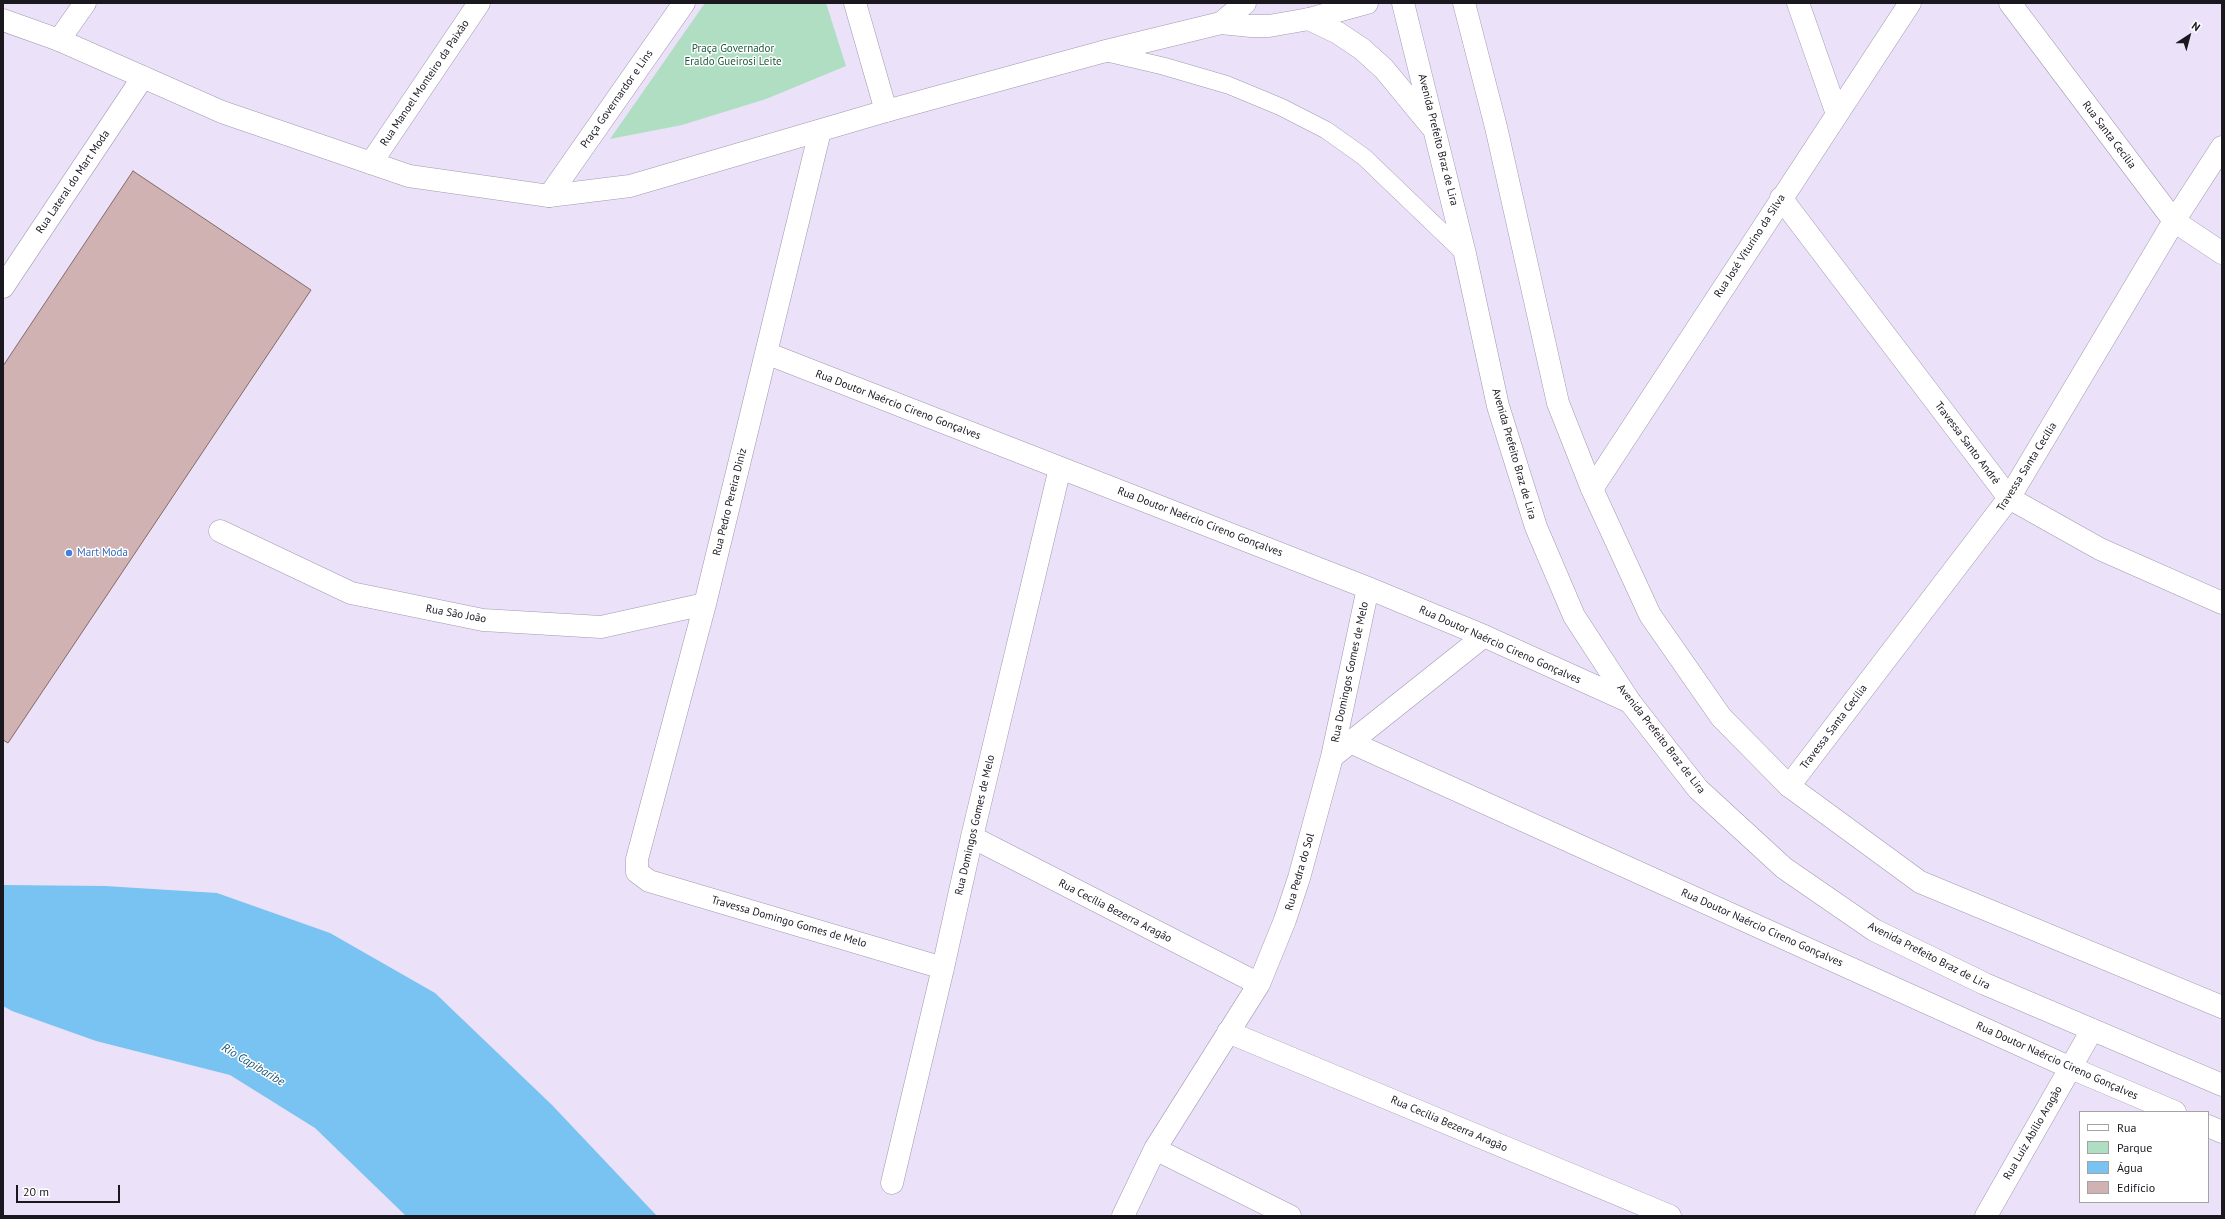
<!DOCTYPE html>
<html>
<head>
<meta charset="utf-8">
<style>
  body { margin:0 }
  #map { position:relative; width:2225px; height:1219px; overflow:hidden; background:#ebe1f9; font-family:"PT Sans",sans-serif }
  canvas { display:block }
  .frame { position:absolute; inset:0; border:4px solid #1a171f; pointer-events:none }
  .legend { position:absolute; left:2079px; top:1111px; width:130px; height:92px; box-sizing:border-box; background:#fff; border:1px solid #a3a2a5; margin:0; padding:5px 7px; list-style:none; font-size:12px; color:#1a171f }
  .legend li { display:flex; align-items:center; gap:8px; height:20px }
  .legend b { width:20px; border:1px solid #a3a2a5 }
  .north { position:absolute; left:2169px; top:16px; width:40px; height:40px; -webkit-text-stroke:3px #fff; paint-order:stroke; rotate:36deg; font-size:11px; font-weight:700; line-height:16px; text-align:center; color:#1a171f }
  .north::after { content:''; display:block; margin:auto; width:14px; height:18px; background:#1a171f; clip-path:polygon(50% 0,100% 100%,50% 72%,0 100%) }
  .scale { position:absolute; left:16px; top:1185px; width:104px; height:18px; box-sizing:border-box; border:2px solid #1a171f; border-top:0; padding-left:5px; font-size:12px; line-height:14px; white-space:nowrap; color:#1a171f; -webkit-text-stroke:3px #fff; paint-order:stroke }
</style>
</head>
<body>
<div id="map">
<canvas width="2225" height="1219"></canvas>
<div class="frame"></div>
<ul class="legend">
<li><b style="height:5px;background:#fff"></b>Rua</li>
<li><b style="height:11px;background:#afdec2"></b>Parque</li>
<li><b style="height:11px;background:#78c3f2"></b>Água</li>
<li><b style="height:11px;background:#cfb2b1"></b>Edifício</li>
</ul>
<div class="north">N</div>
<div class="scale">20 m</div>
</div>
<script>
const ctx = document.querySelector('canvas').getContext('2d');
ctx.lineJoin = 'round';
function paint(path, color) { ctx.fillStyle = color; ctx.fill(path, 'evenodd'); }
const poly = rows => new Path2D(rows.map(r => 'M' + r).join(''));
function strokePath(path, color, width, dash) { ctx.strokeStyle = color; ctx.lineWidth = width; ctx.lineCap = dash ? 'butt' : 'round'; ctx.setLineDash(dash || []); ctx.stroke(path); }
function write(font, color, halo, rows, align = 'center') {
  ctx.font = font + ' "PT Sans",sans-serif'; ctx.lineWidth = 3; ctx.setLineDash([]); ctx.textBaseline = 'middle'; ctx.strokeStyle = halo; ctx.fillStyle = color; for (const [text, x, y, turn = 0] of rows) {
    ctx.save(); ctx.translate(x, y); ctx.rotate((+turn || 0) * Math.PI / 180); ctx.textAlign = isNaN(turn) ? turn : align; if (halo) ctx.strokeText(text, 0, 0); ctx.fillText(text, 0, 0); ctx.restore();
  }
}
const green = poly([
  [705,3,826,3,846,66,766,99,682,125,610,139]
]);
const water = poly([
  [3,885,105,886,217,893,330,933,435,993,552,1105,657,1216,406,1216,315,1128,230,1075,96,1041,12,1011,3,1006]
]);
const building = poly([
  [133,171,311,290,8,743,3,740,3,366,133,171]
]);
const service = poly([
  [1103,52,1163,66,1228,85,1281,107,1326,130,1364,157,1465,254]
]);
const minor = poly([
  [855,3,886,111],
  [1798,3,1837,114],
  [2010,3,2174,221,2222,253],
  [59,40,85,3],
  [820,131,705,604,637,859,637,872,649,881,943,968],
  [371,163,479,3],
  [549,196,684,3],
  [1781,198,2009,498,2100,549,2222,603],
  [3,287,143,77],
  [766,353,1368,588,1484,636,1630,702],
  [1592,489,1910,3],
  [220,531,351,593,483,620,601,627,705,604],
  [1350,742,2071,1068,2175,1112],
  [1332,757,1368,588],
  [1789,786,2009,498,2174,221,2222,147],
  [972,837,1259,984],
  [1228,1032,1670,1216],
  [2208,1126,2222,1132],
  [1155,1149,1290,1216],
  [892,1183,943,968,972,837,1060,468],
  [1123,1216,1155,1149,1259,984,1285,920,1299,878,1332,757,1484,636],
  [1986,1216,2092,1030]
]);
const secondary = poly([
  [3,20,59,40,222,112,409,176,549,196,630,186,886,111,1102,52,1221,23,1251,26,1269,26,1309,19,1367,3],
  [1221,23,1245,3]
]);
const primary = poly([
  [1403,3,1465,254,1498,406,1536,527,1574,616,1630,702,1698,789,1784,868,1874,930,1985,984,2222,1085],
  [1464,3,1496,127,1558,403,1592,489,1650,615,1721,717,1789,786,1920,882,2222,1007],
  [1309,19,1338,33,1362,49,1384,69,1431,126]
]);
const markers = [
  [69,553,4,"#3f7fe0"]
];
const parkNames = [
  ["Praça Governador",733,49],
  ["Eraldo Gueirosi Leite",733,62]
];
const streetNames = [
  ["Rua Manoel Monteiro da Paixão",425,83,-56],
  ["Praça Governardor e Lins",617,99,-55],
  ["Rua Santa Cecília",2109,135,53],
  ["Avenida Prefeito Braz de Lira",1438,140,76],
  ["Rua Lateral do Mart Moda",73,182,-56],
  ["Rua José Viturino da Silva",1750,246,-57],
  ["Rua Doutor Naércio Cireno Gonçalves",898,405,21],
  ["Travessa Santo André",1967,443,53],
  ["Avenida Prefeito Braz de Lira",1514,454,74],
  ["Travessa Santa Cecília",2027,467,-58],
  ["Rua Pedro Pereira Diniz",730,502,-76],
  ["Rua Doutor Naércio Cireno Gonçalves",1200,522,21],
  ["Rua São João",456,614,10],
  ["Rua Doutor Naércio Cireno Gonçalves",1500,645,24],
  ["Rua Domingos Gomes de Melo",1350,672,-78],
  ["Travessa Santa Cecília",1834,727,-53],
  ["Avenida Prefeito Braz de Lira",1661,739,52],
  ["Rua Domingos Gomes de Melo",975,825,-77],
  ["Rua Pedra do Sol",1300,872,-74],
  ["Rua Cecília Bezerra Aragão",1115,911,27],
  ["Travessa Domingo Gomes de Melo",789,922,16],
  ["Rua Doutor Naércio Cireno Gonçalves",1762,928,24],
  ["Avenida Prefeito Braz de Lira",1929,956,27],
  ["Rua Doutor Naércio Cireno Gonçalves",2057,1061,24],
  ["Rua Cecília Bezerra Aragão",1449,1124,23],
  ["Rua Luiz Abílio Aragão",2033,1133,-60]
];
const shopNames = [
  ["Mart Moda",77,553]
];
const waterNames = [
  ["Rio Capibaribe",253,1065,31]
];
paint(green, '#afdec2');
paint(water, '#78c3f2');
paint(building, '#cfb2b1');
strokePath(building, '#836968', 1);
strokePath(service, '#a298af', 18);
strokePath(minor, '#a298af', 23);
strokePath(secondary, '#a298af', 23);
strokePath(primary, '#a298af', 23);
strokePath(service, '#fff', 17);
strokePath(minor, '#fff', 22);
strokePath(secondary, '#fff', 22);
strokePath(primary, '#fff', 22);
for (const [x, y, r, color] of markers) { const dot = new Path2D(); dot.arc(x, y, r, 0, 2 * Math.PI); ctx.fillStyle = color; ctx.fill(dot); strokePath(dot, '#fff', 1.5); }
write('11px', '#1e593d', '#fff', parkNames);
write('11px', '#1a171f', '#fff', streetNames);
write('11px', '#366cbe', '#fff', shopNames, 'left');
write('italic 12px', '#1e5676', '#fff', waterNames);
</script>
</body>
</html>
